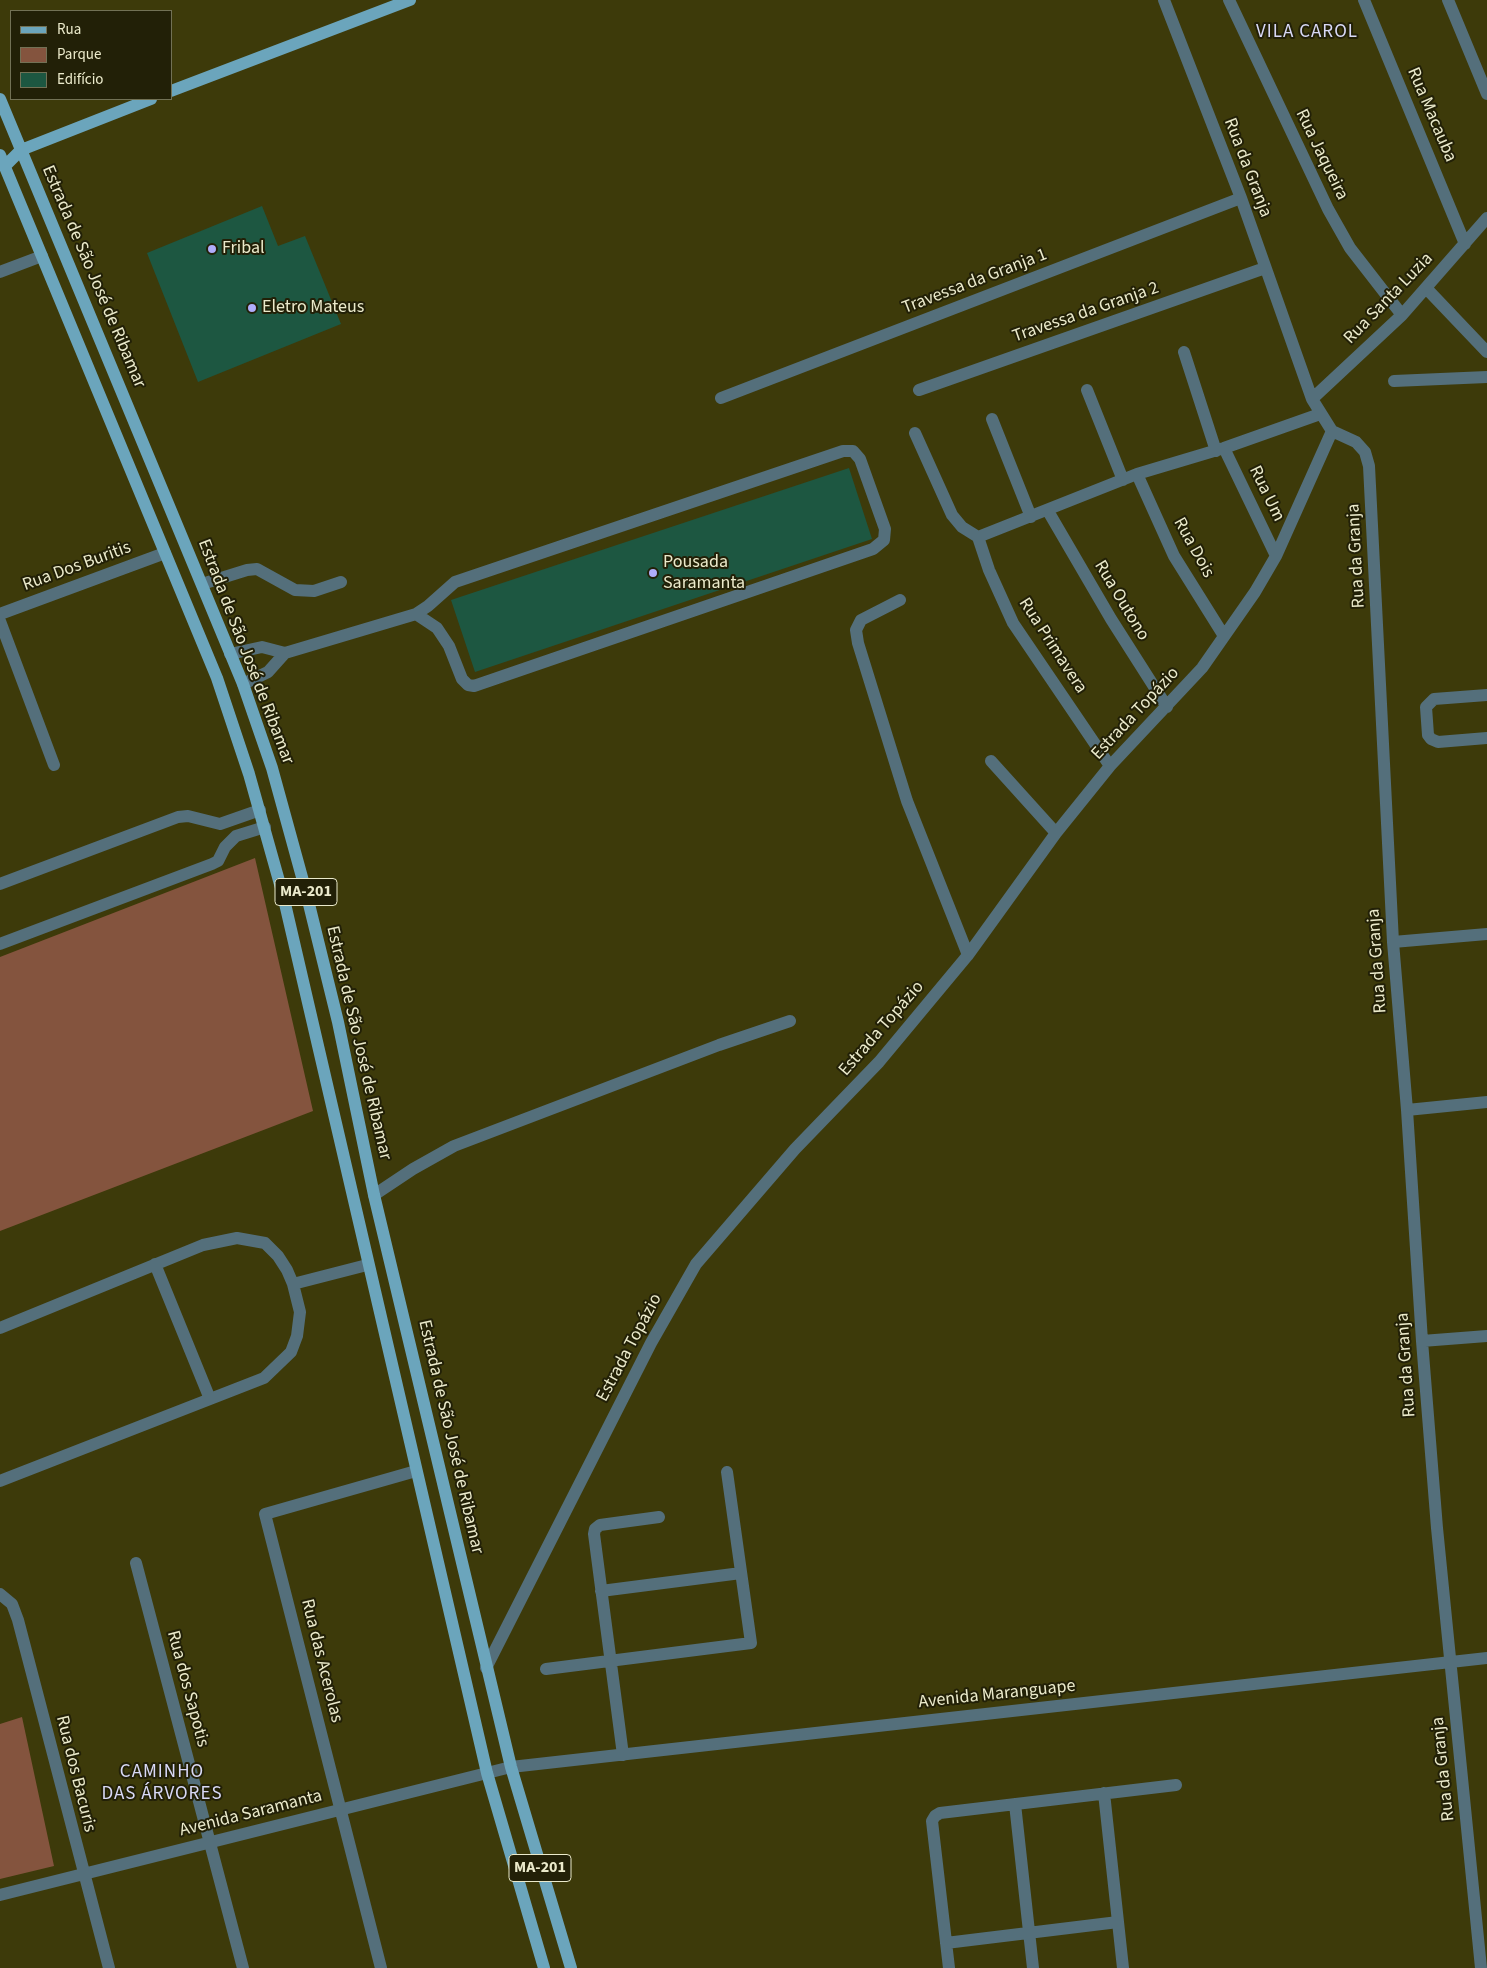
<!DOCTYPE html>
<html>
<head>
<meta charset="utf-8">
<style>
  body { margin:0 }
  #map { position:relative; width:1487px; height:1968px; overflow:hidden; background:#3d3a0a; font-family:"Source Sans 3",sans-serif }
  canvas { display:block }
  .legend { position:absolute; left:10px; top:10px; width:162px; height:90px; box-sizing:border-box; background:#222007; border:1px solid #727155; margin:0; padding:6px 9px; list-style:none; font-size:15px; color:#ebeacb }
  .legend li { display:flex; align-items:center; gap:10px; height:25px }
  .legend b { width:25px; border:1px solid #727155 }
</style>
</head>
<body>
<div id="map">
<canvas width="1487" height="1968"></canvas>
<ul class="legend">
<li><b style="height:6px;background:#6ba5bc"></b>Rua</li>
<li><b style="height:14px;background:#84543e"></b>Parque</li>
<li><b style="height:14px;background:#1d5741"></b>Edifício</li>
</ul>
</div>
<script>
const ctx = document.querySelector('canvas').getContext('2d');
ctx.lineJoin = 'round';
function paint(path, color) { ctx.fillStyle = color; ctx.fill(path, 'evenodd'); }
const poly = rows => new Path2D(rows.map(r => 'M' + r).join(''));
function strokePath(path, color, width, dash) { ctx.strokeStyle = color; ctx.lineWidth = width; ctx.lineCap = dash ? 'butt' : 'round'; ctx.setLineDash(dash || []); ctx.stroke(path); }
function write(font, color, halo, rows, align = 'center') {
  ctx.font = font + ' "Source Sans 3",sans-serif'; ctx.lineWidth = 4; ctx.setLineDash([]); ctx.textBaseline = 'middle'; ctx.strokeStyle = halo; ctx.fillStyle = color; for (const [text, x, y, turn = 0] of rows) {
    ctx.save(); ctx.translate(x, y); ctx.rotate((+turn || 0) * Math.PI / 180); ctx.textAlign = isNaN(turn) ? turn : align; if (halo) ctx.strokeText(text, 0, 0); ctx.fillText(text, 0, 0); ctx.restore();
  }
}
const green = poly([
  [255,858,313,1111,0,1231,0,957],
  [22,1717,54,1866,0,1879,0,1724]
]);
const building = poly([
  [262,206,278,246,305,236,341,324,198,382,147,253],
  [849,468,872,539,475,672,451,600]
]);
const minor = poly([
  [1164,0,1241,198,1312,399,1332,431,1356,442,1365,452,1369,466,1393,942,1407,1110,1422,1341,1437,1528,1481,1968],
  [1229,0,1328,209,1350,248,1402,315],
  [1364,0,1465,244],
  [1448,0,1487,94],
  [0,272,42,256],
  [1426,288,1487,352],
  [1184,352,1216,451],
  [1394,381,1487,377],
  [919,390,1265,268],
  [1087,390,1123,480],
  [721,398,1241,198],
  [1312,399,1402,315,1487,218],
  [992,419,1031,517],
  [915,433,952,515,962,527,978,537],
  [1224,448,1276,556],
  [1137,474,1174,556,1224,636],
  [1048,511,1111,619,1167,707],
  [978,537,1137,474,1224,448,1320,414],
  [978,537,989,570,1013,623,1110,766],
  [202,584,247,570,257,569,295,590,314,591,341,582],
  [900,600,861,620,856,630,858,643,907,801,968,955],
  [0,614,165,553],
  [0,621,54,765],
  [230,654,262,647,285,653],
  [243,684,268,672,285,653,416,614,428,606,455,582,843,451,853,451,860,459,885,529,884,540,873,549,474,686,468,685,462,679,449,646,437,628,416,614],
  [1487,695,1434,699,1426,707,1428,735,1431,739,1438,742,1487,738],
  [991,761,1056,833],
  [0,884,178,817,188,816,220,824,260,810],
  [1393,942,1487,934],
  [0,944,212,864,218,861,225,847,236,836,265,827],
  [1407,1110,1487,1102],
  [374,1195,413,1169,454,1146,719,1045,790,1021],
  [155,1264,210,1399],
  [293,1284,367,1265],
  [0,1328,203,1245,237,1238,265,1243,278,1256,287,1270,293,1284,300,1312,297,1336,291,1352,264,1378,0,1481],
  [1422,1341,1487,1336],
  [136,1563,243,1968],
  [601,1591,741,1573],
  [0,1594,12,1604,18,1620,109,1968],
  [486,1668,651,1343,696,1264,795,1149,879,1062,968,955,1056,833,1110,766,1202,668,1255,592,1276,556,1332,431],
  [546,1669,751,1643,727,1472],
  [623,1755,594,1534,595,1529,600,1525,659,1517],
  [1104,1793,1123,1968],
  [1015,1804,1033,1968],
  [0,1895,511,1767,1487,1658],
  [946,1943,1118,1922],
  [381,1968,265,1514,416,1471],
  [949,1968,932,1821,935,1816,940,1813,1176,1785]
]);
const major = poly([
  [171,91,410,0],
  [0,99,243,684,272,768,305,888,338,1022,374,1195,511,1767,571,1968],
  [0,155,217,678,249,774,283,895,487,1773,544,1968],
  [5,166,21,150,151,99]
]);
const markers = [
  [212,249,5,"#b0adfa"],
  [252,308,5,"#b0adfa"],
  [653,573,5,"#b0adfa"]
];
const shields = [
  [306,892,62],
  [540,1868,62]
];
const shieldNames = [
  ["MA-201",306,892],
  ["MA-201",540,1868]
];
const streetNames = [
  ["Rua Macauba",1431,115,67],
  ["Rua Jaqueira",1321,155,64],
  ["Rua da Granja",1247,168,69],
  ["Estrada de São José de Ribamar",93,277,67],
  ["Travessa da Granja 1",975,282,-21],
  ["Rua Santa Luzia",1389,299,-46],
  ["Travessa da Granja 2",1086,313,-19],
  ["Rua Um",1266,494,64],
  ["Rua Dois",1193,548,61],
  ["Rua da Granja",1357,556,-93],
  ["Rua Dos Buritis",77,567,-20],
  ["Rua Outono",1121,601,59],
  ["Rua Primavera",1052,646,57],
  ["Estrada de São José de Ribamar",245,652,69],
  ["Estrada Topázio",1136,714,-47],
  ["Rua da Granja",1378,961,-94],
  ["Estrada Topázio",882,1029,-49],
  ["Estrada de São José de Ribamar",358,1043,77],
  ["Estrada Topázio",630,1348,-62],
  ["Rua da Granja",1407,1365,-94],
  ["Estrada de São José de Ribamar",450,1437,77],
  ["Rua das Acerolas",321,1661,76],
  ["Rua dos Sapotis",187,1689,75],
  ["Avenida Maranguape",997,1695,-6],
  ["Rua da Granja",1444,1769,-96],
  ["Rua dos Bacuris",75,1774,76],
  ["Avenida Saramanta",251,1814,-14]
];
const poiNames = [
  ["Fribal",222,249],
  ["Eletro Mateus",262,308],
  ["Pousada",663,563],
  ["Saramanta",663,584]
];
const neighbourhoodNames = [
  ["VILA CAROL",1307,33],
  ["CAMINHO",162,1773],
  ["DAS ÁRVORES",162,1795]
];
paint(green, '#84543e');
paint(building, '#1d5741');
strokePath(minor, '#546f7b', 12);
strokePath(major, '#6ba5bc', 12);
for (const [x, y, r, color] of markers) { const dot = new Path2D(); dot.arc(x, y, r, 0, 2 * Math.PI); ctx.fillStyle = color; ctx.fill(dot); strokePath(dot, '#222007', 2); }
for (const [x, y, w] of shields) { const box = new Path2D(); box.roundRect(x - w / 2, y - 13.5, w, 27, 4); ctx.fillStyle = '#222007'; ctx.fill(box); strokePath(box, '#ebeacb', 1); }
write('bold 16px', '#ebeacb', null, shieldNames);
write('18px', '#ebeacb', '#222007', streetNames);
write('18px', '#ebeacb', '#222007', poiNames, 'left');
ctx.letterSpacing = '1px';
write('19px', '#d9d9f6', '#222007', neighbourhoodNames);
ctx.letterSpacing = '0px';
</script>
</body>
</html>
